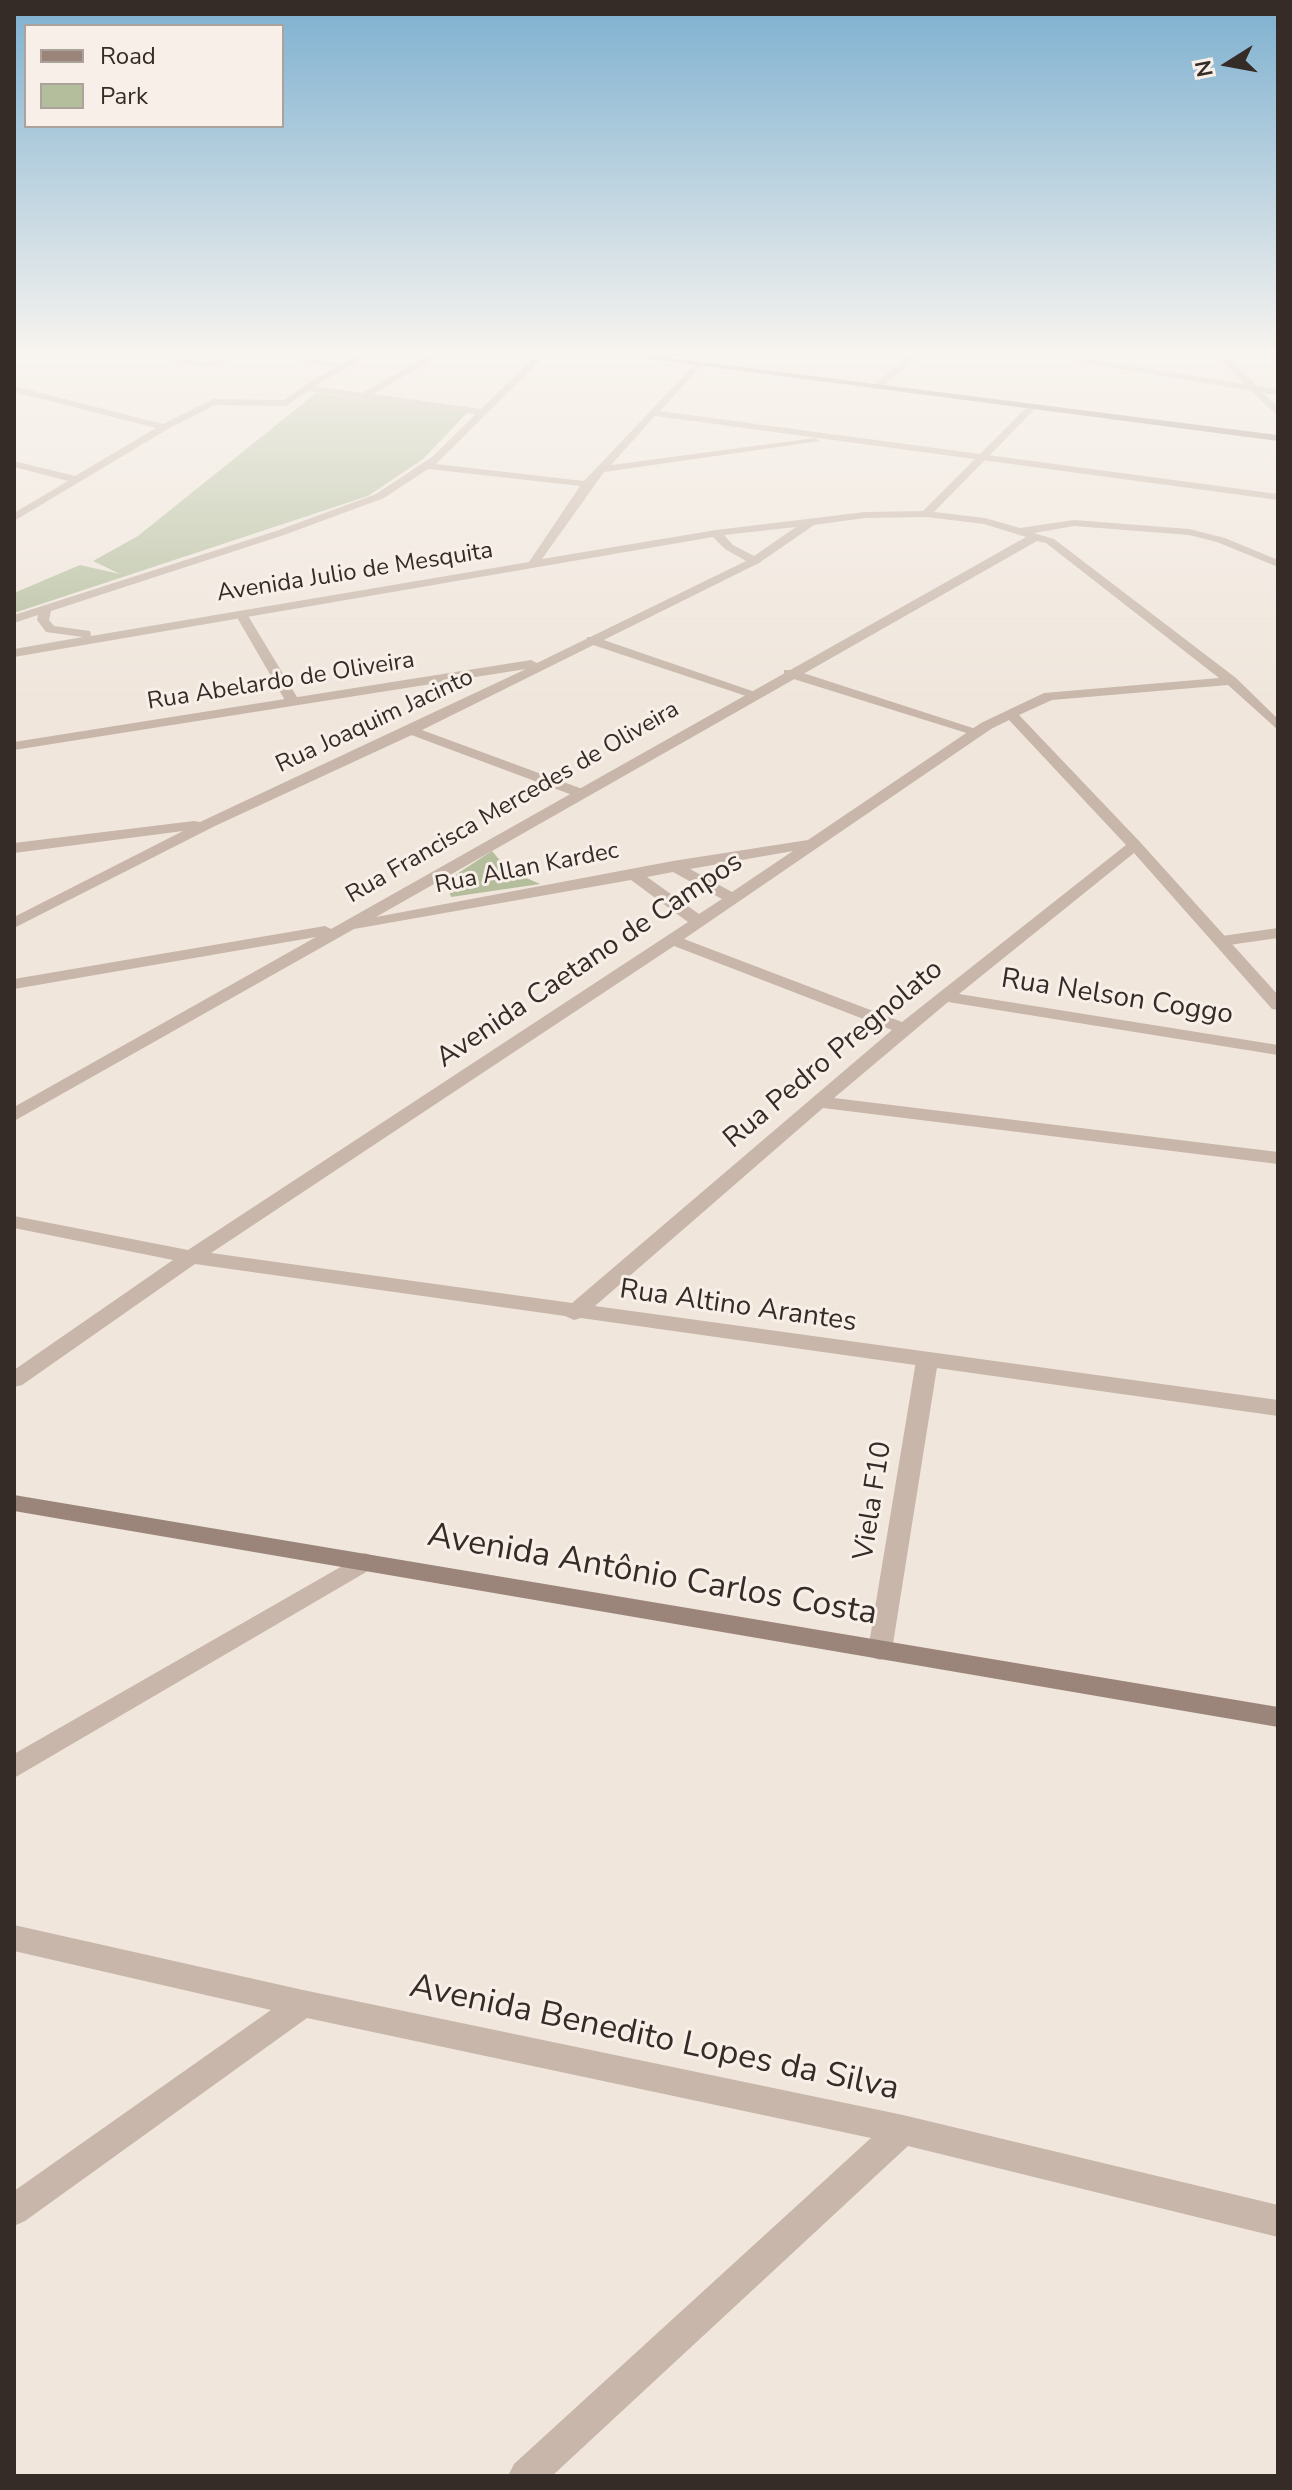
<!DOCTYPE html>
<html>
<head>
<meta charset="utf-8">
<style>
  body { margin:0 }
  #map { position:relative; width:1292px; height:2490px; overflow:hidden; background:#f0e6dc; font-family:"Nunito Sans",sans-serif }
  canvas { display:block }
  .frame { position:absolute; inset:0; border:16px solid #352c28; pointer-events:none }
  .legend { position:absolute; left:24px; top:24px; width:260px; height:104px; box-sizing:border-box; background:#f8f0e8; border:2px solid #aaa29b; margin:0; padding:10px 14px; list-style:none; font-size:24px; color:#352c28 }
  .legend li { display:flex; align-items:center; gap:16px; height:40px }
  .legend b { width:40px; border:2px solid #aaa29b }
  .north { position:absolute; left:1188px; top:24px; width:80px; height:80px; -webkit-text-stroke:6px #f8f0e8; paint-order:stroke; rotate:259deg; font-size:22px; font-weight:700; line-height:32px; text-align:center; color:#352c28 }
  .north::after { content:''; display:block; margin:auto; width:28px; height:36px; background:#352c28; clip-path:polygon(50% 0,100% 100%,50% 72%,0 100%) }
</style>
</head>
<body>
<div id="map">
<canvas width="1292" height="2490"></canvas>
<div class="frame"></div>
<ul class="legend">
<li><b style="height:10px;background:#9b857a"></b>Road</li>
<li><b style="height:22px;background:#b4be9d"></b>Park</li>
</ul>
<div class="north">N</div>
</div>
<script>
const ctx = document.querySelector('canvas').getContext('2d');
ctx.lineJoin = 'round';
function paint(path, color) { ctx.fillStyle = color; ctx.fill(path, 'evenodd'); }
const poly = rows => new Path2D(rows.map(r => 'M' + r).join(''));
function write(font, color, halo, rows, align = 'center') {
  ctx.font = font + ' "Nunito Sans",sans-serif'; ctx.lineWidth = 6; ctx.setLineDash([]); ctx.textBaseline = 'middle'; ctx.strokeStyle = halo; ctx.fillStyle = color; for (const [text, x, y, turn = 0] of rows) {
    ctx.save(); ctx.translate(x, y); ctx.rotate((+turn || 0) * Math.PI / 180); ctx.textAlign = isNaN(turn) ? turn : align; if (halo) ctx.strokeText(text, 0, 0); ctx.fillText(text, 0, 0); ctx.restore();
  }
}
const green = poly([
  [316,393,468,412,423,459,368,496,14,613,14,593,80,565,120,574,93,561,138,536],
  [492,851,508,870,540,884,451,897,446,881]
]);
const lane = poly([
  [273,356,344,363,356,356,368,356,306,391,303,386,336,367,273,356],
  [907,356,918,356,880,389,874,389,874,385,907,356],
  [1029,405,1037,407,930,516,922,516,922,512,1029,405],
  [237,611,247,614,300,702,298,705,286,702,235,614,237,611],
  [587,637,595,637,761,694,749,697,587,643,587,637],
  [784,670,794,670,985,732,973,735,784,676,784,670],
  [411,726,585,790,587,793,575,796,406,733,404,730,411,726],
  [1278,928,1278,938,1222,946,1214,941,1222,936,1278,928],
  [927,1354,938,1361,892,1650,889,1657,880,1660,871,1657,868,1650,916,1361,927,1354]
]);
const street = poly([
  [154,356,203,362,241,356,203,368,154,356],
  [428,356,440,356,373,394,481,409,535,356,545,356,436,464,584,481,698,361,701,366,660,411,1278,494,1278,500,655,416,611,465,815,438,820,441,604,472,542,559,716,530,865,512,926,511,985,518,1020,528,1074,520,1189,529,1225,538,1278,560,1278,567,1217,542,1189,535,1074,526,1034,533,1054,539,1236,678,1278,719,1278,730,1228,685,1052,700,1019,715,1140,842,1278,995,1278,1010,1272,1009,1134,853,959,994,1278,1045,1278,1055,948,1002,834,1098,1278,1152,1278,1164,823,1108,595,1306,1278,1400,1278,1416,581,1318,574,1320,565,1316,195,1264,22,1385,14,1387,14,1370,173,1260,14,1228,14,1216,188,1250,688,922,631,880,354,929,14,1121,14,1107,316,937,14,989,14,979,325,926,331,929,1026,537,984,524,926,517,865,518,814,525,759,563,416,733,215,826,14,928,14,917,183,831,14,853,14,843,194,821,200,822,526,669,14,750,14,742,531,660,537,663,746,561,725,549,713,537,14,657,14,649,83,637,46,632,37,620,38,615,14,623,14,615,276,531,376,494,432,457,476,414,308,391,286,406,215,405,168,429,14,521,14,513,68,481,14,467,14,461,75,476,156,428,14,392,14,386,163,424,213,399,284,400,306,385,362,393,428,356],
  [428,469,580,486,529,562,91,636,90,631,54,626,49,620,51,611,284,535,384,498,428,469],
  [796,527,754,556,733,545,724,535,796,527],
  [1037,541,1046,543,1219,678,1044,693,981,723,808,840,673,861,376,917,1037,541],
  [1009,720,1126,845,902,1022,684,939,991,729,1009,720],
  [793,851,732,892,690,869,793,851],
  [673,872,722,899,699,914,647,877,673,872],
  [674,946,892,1030,572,1303,211,1253,674,946],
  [1045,356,1068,356,1244,384,1217,356,1227,356,1257,386,1278,389,1278,395,1263,393,1278,407,1278,416,1251,391,1045,356],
  [365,1553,373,1556,377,1562,373,1568,14,1778,14,1754,365,1553],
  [14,1925,303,1990,903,2115,1278,2205,1278,2237,908,2146,552,2476,508,2476,514,2464,871,2138,307,2018,25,2221,14,2226,14,2191,271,2010,14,1951,14,1925]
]);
const secondary = poly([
  [628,356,655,356,1278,435,1278,441,628,356],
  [14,1495,1278,1707,1278,1727,14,1511,14,1495]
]);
const farStreetnames = [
  ["Avenida Julio de Mesquita",355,573,-9],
  ["Rua Abelardo de Oliveira",281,682,-9],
  ["Rua Joaquim Jacinto",375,722,-25],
  ["Rua Francisca Mercedes de Oliveira",513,803,-30],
  ["Rua Allan Kardec",527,869,-11]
];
const streetNames = [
  ["Avenida Caetano de Campos",590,961,-34],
  ["Rua Nelson Coggo",1117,998,9],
  ["Rua Pedro Pregnolato",834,1055,-40],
  ["Rua Altino Arantes",738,1307,8],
  ["Viela F10",874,1501,-81]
];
const nearStreetnames = [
  ["Avenida Antônio Carlos Costa",652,1576,10],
  ["Avenida Benedito Lopes da Silva",654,2039,12]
];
paint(green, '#b4be9d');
paint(lane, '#c7b6a9');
paint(street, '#c7b6a9');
paint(secondary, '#9b857a');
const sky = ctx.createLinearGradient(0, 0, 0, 705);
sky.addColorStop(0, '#7db0d0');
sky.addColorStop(0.5, '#f8f4ef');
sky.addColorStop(1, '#f8f4ef00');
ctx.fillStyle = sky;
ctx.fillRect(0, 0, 1292, 705);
write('24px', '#352c28', '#f8f0e8', farStreetnames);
write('28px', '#352c28', '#f8f0e8', streetNames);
write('34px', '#352c28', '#f8f0e8', nearStreetnames);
</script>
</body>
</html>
